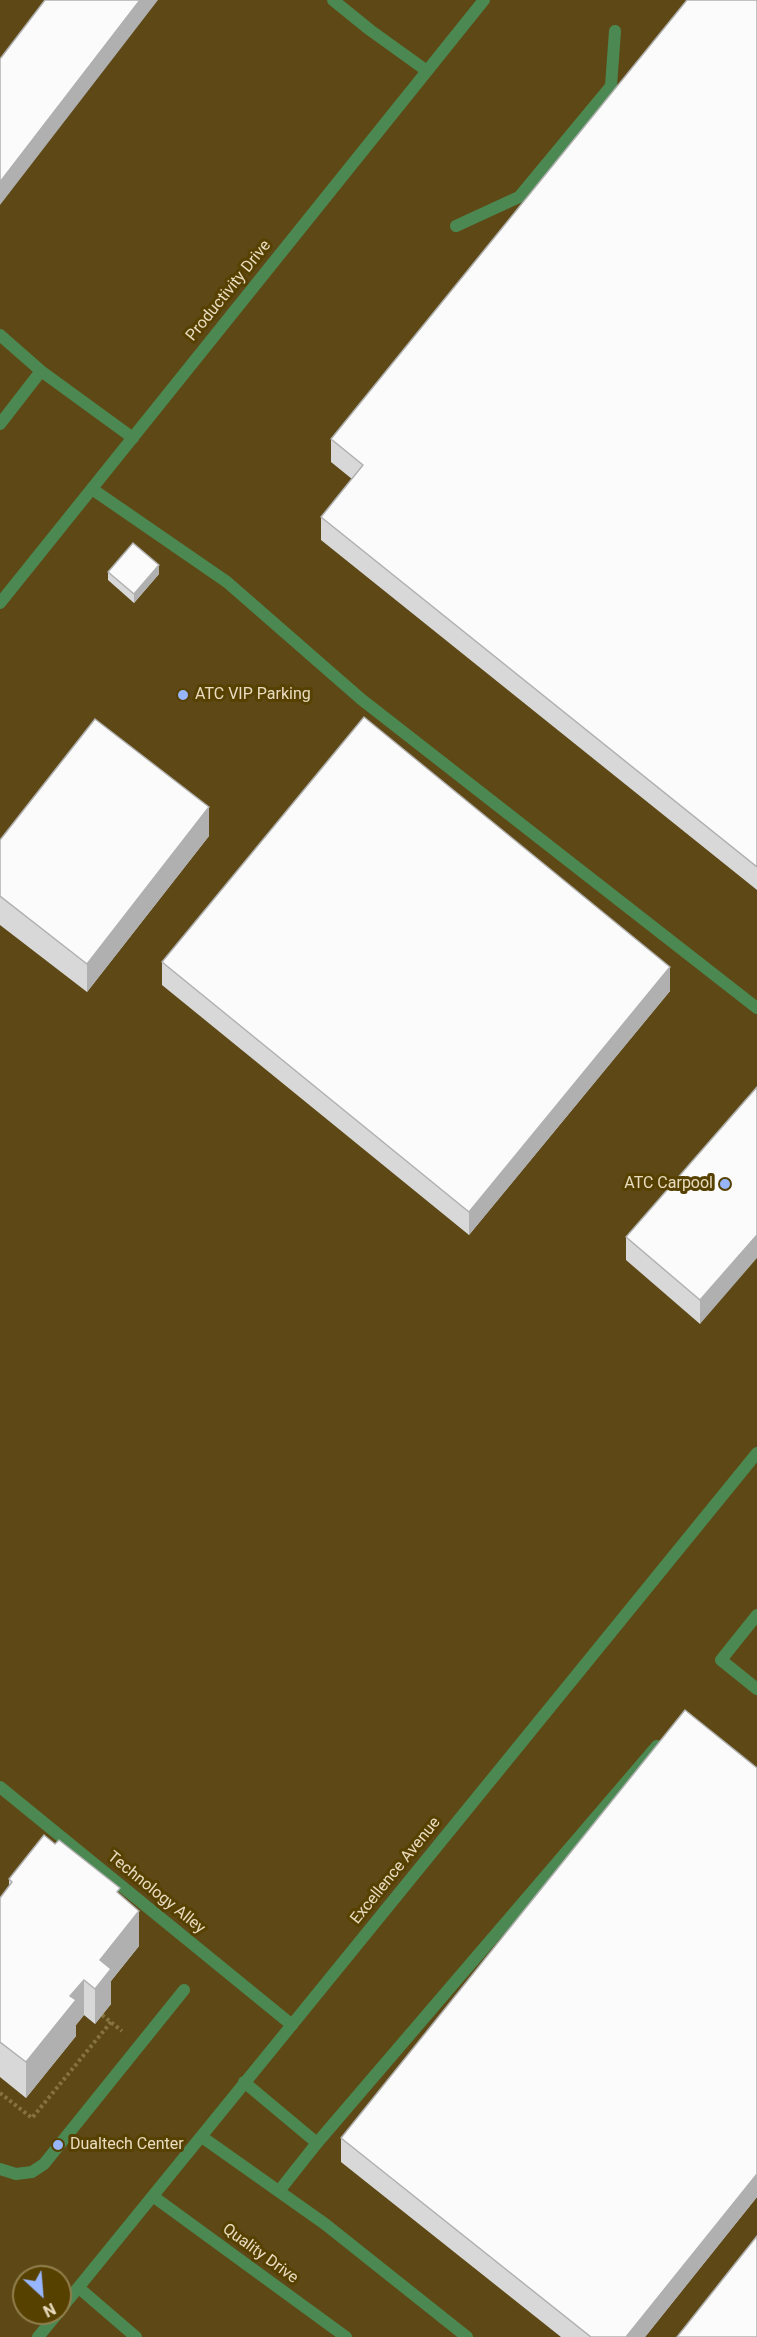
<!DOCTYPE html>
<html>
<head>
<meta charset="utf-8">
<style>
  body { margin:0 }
  #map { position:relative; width:757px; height:2337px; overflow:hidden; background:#574100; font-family:Roboto,sans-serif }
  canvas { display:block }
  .north { position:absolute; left:12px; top:2265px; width:60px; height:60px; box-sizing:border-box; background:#574100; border:2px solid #917f4d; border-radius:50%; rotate:154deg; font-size:16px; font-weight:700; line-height:24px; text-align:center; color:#e9dcc0 }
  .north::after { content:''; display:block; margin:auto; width:21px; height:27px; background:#97b6fd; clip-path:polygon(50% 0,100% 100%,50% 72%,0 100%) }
</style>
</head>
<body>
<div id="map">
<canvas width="757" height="2337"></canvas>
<div class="north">N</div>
</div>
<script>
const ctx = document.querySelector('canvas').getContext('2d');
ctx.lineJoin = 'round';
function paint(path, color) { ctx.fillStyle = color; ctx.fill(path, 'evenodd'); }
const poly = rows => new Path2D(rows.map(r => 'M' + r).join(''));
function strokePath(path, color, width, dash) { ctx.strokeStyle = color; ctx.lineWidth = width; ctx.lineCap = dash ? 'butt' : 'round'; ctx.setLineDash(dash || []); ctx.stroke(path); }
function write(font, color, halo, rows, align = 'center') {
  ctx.font = font + ' Roboto,sans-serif'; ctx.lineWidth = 6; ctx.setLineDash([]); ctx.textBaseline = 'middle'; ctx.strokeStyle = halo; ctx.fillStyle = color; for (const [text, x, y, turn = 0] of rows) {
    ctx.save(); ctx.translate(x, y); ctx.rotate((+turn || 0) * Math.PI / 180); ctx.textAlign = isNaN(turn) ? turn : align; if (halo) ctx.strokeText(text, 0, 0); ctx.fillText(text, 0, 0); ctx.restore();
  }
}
const built = poly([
  [0,0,757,0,757,2337,0,2337],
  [24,2277,60,2277,60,2313,24,2313]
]);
const path = poly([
  [102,2015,122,2031],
  [0,2093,32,2118,111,2022]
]);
const service = poly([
  [333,0,370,30,427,71],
  [456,226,519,197,611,86,615,31],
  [0,335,41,371,133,438],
  [0,424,41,371],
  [92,489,227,582,361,699,757,1008],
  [757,1615,721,1660,757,1689],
  [244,2082,317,2143],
  [202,2137,325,2224,467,2337],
  [0,2169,16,2174,32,2172,44,2164,184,1990],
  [279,2191,317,2143,657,1746],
  [154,2197,346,2337],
  [79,2288,136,2337]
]);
const minor = poly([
  [0,603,484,0],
  [0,1787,292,2025]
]);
const tertiary = poly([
  [60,2310,757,1453],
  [38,2337,58,2313]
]);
const wall = poly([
  [757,0,757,890,321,540,321,517,352,479,331,462,331,439],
  [108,572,159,574,134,603,108,580],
  [209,836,87,992,0,925,0,840],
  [162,962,670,991,469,1235,162,985],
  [757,1087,700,1324,626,1260,626,1237],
  [9,1879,120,1895,139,1946,111,1981,111,2004,95,2024,84,2015,76,2025,76,2036,26,2098,0,2077,0,1898,9,1886],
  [341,2138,757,2197,645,2337,561,2337,341,2162]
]);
const shadedWall = poly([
  [140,0,158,0,0,205,0,182],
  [159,565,159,574,134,603,134,594],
  [209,807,209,836,87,992,87,964],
  [670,967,670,991,469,1235,469,1212],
  [757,1235,757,1258,700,1324,700,1300],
  [139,1911,139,1946,111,1981,111,2004,95,2024,95,1989,100,1960],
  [84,1980,84,2015,76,2025,76,2036,26,2098,26,2062,70,1996],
  [757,2174,757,2197,645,2337,626,2337]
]);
const building = poly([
  [45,0,140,0,0,182,0,59,45,0],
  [687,0,757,0,757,867,321,517,363,465,331,439,687,0],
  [133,543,159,565,134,594,108,572,133,543],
  [364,717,670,967,469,1212,162,962,364,717],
  [95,719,209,807,87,964,0,896,0,840,95,719],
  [757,1087,757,1235,700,1300,626,1237,757,1087],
  [685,1710,757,1768,757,2174,626,2337,591,2337,341,2138,685,1710],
  [44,1835,55,1844,59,1840,120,1888,117,1892,139,1911,100,1960,111,1969,95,1989,84,1980,70,1996,76,2000,26,2062,0,2042,0,1898,12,1882,9,1879,44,1835],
  [757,2236,757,2337,677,2337,757,2236]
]);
const markers = [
  [183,695,6,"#97b6fd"],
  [725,1184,6,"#97b6fd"],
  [58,2145,6,"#97b6fd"]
];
const streetNames = [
  ["Productivity Drive",229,291,-51],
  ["Excellence Avenue",396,1871,-51],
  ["Technology Alley",156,1893,39],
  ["Quality Drive",260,2254,36]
];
const poiNames = [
  ["ATC VIP Parking",195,695],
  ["ATC Carpool",713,1184,"right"],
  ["Dualtech Center",70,2145]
];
paint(built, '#5e4916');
strokePath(path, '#86733e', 4, [3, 3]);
strokePath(service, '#4c8852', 12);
strokePath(minor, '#4c8852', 12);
strokePath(tertiary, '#4c8852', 12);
paint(wall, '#d8d8d8');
paint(shadedWall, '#b0b0b0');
paint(building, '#fbfbfb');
strokePath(building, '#b0b0b0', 1.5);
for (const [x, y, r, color] of markers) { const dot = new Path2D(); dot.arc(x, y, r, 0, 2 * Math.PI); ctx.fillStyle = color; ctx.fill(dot); strokePath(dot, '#574100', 2); }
write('16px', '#e9dcc0', '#574100', streetNames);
write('16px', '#e9dcc0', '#574100', poiNames, 'left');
</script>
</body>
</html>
